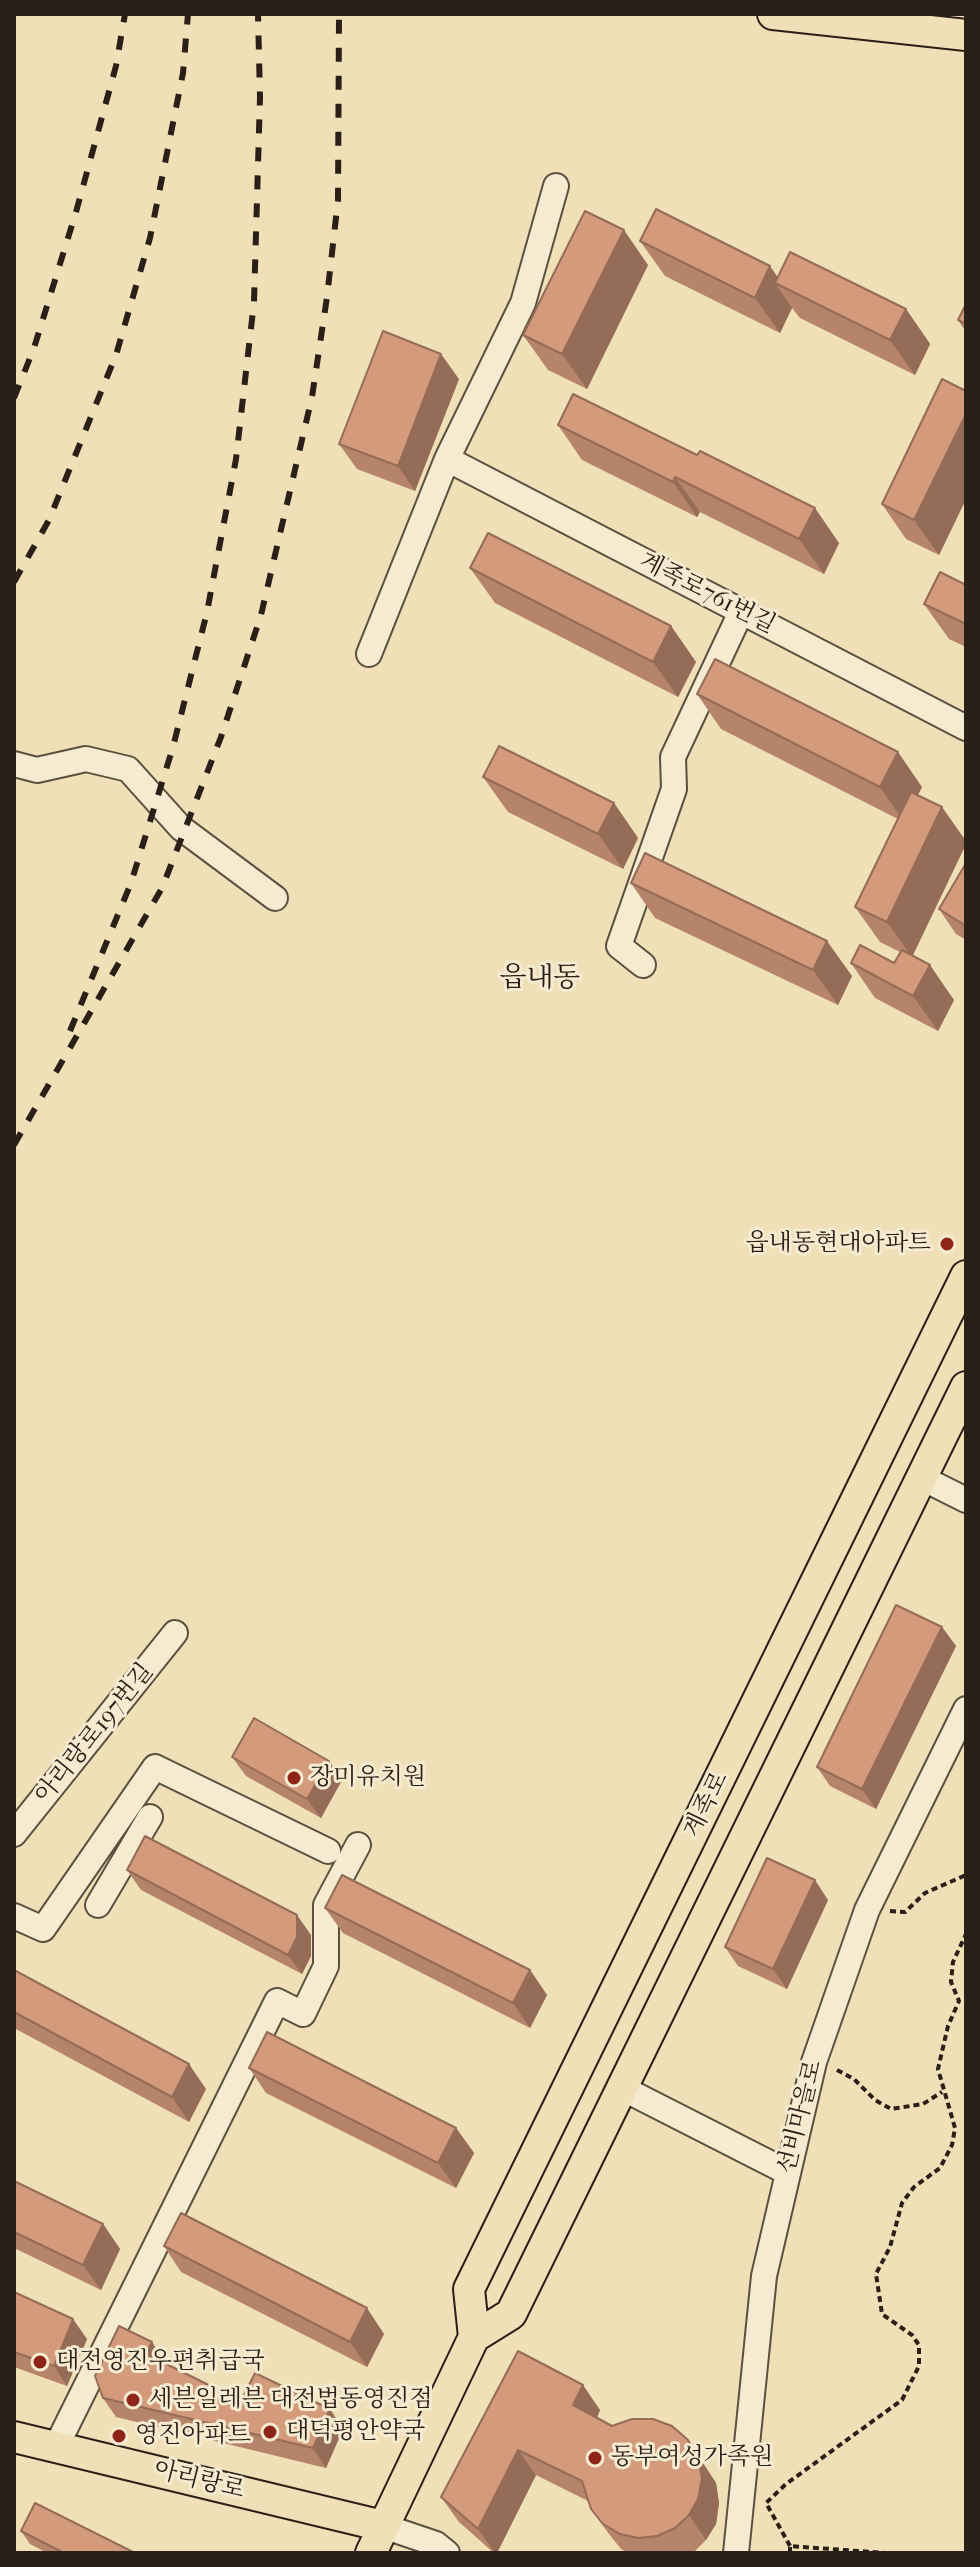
<!DOCTYPE html>
<html>
<head>
<meta charset="utf-8">
<style>
  body { margin:0 }
  #map { position:relative; width:980px; height:2567px; overflow:hidden; background:#efe0b8; font-family:"IM FELL French Canon",serif }
  canvas { display:block }
  .frame { position:absolute; inset:0; border:16px solid #2b2018; pointer-events:none }
</style>
</head>
<body>
<div id="map">
<canvas width="980" height="2567"></canvas>
<div class="frame"></div>
</div>
<script>
const ctx = document.querySelector('canvas').getContext('2d');
ctx.lineJoin = 'round';
const poly = rows => new Path2D(rows.map(r => 'M' + r).join(''));
function strokePath(path, color, width, dash) { ctx.strokeStyle = color; ctx.lineWidth = width; ctx.lineCap = dash ? 'butt' : 'round'; ctx.setLineDash(dash || []); ctx.stroke(path); }
function paint(path, color) { ctx.fillStyle = color; ctx.fill(path, 'evenodd'); }
function write(font, color, halo, rows, align = 'center') {
  ctx.font = font + ' "IM FELL French Canon","Noto Serif KR",serif'; ctx.lineWidth = 6; ctx.setLineDash([]); ctx.textBaseline = 'middle'; ctx.strokeStyle = halo; ctx.fillStyle = color; for (const [text, x, y, turn = 0] of rows) {
    ctx.save(); ctx.translate(x, y); ctx.rotate((+turn || 0) * Math.PI / 180); ctx.textAlign = isNaN(turn) ? turn : align; if (halo) ctx.strokeText(text, 0, 0); ctx.fillText(text, 0, 0); ctx.restore();
  }
}
const path = poly([
  [890,1911,905,1912,925,1893,966,1875],
  [837,2070,854,2079,875,2100,891,2109,923,2104,942,2092],
  [790,2546,766,2503,786,2484,902,2400,919,2366,919,2345,912,2335,882,2314,876,2274,890,2247,902,2203,914,2187,940,2168,952,2145,955,2128,938,2069,948,2026,959,2001,951,1982,953,1962,966,1934],
  [790,2553,790,2546,885,2553]
]);
const minor = poly([
  [447,459,966,728],
  [369,654,447,459,523,303,556,186],
  [14,764,37,770,86,759,128,769,181,828,275,898],
  [643,965,619,946,674,789,673,757,741,612],
  [922,1478,966,1500],
  [14,1834,175,1633],
  [98,1905,150,1817],
  [14,1916,43,1929,155,1767,328,1851],
  [622,2088,787,2172],
  [56,2447,277,2001,303,2014,326,1966,326,1905,358,1845],
  [383,2526,436,2544,447,2553],
  [736,2553,764,2276,814,2062,867,1910,966,1709]
]);
const major = poly([
  [773,14,966,35],
  [474,2337,469,2289,966,1276],
  [14,2437,383,2526],
  [371,2553,474,2337,511,2314,966,1387]
]);
const rail = poly([
  [14,398,34,348,76,212,116,66,125,14],
  [14,582,49,520,116,355,150,238,183,73,188,14],
  [70,1031,131,883,173,747,207,612,236,459,254,302,260,97,258,14],
  [14,1145,162,888,221,737,261,615,312,397,327,297,338,200,339,14]
]);
const wall = poly([
  [640,241,906,309,930,344,915,375,800,318,792,308,780,333,665,276],
  [648,265,587,389,548,370,523,335],
  [966,304,966,332,958,320],
  [459,379,415,491,357,469,339,444],
  [966,391,966,499,939,555,906,539,882,504],
  [558,425,839,543,824,574,700,512,697,517,582,460],
  [470,568,671,626,696,662,678,697,495,603],
  [966,585,966,647,949,639,924,604],
  [697,694,922,787,918,795,966,841,966,844,913,955,954,1000,938,1031,875,998,851,963,894,963,900,952,880,942,855,907,898,819,721,729],
  [483,777,614,803,638,838,623,869,508,812],
  [966,863,966,940,956,934,939,909],
  [631,883,852,976,838,1005,655,918],
  [942,1627,956,1646,876,1809,830,1786,817,1767],
  [232,1757,329,1761,342,1780,321,1818,246,1776],
  [127,1870,311,1935,311,1956,302,1974,141,1890],
  [828,1900,787,1989,738,1966,725,1947],
  [325,1908,530,1970,547,1995,530,2028,343,1933],
  [14,1970,206,2089,189,2122,14,2028],
  [249,2068,456,2128,474,2153,456,2188,266,2093],
  [14,2181,103,2224,120,2249,101,2290,14,2248],
  [164,2246,384,2334,367,2367,181,2272],
  [14,2292,87,2339,67,2386,14,2367],
  [518,2351,600,2410,597,2418,612,2426,688,2440,716,2483,719,2503,716,2524,706,2540,693,2553,628,2553,621,2549,609,2534,591,2509,588,2501,536,2475,497,2553,494,2553,459,2522,441,2497],
  [165,2362,164,2363,241,2401,343,2429,326,2468,116,2417,103,2398],
  [21,2531,135,2553,47,2553,30,2544]
]);
const shadedWall = poly([
  [624,230,648,265,587,389,562,354],
  [770,266,786,289,775,283,792,308,780,333,755,298],
  [906,309,930,344,915,375,890,340],
  [441,354,459,379,415,491,398,466],
  [966,414,966,499,939,555,914,520],
  [675,477,700,512,697,517,673,482],
  [815,508,839,543,824,574,799,539],
  [671,626,696,662,678,697,653,662],
  [898,752,922,787,904,822,880,787],
  [614,803,638,838,623,869,598,834],
  [942,807,966,841,966,844,912,957,887,922],
  [827,941,852,976,838,1005,813,970],
  [930,965,954,1000,938,1031,913,996],
  [942,1627,956,1646,876,1809,862,1789],
  [329,1761,342,1780,321,1818,307,1799],
  [815,1880,828,1900,787,1989,773,1969],
  [297,1915,311,1935,311,1956,302,1974,288,1955],
  [530,1970,547,1995,530,2028,513,2003],
  [189,2064,206,2089,189,2122,172,2097],
  [456,2128,474,2153,456,2188,438,2163],
  [103,2224,120,2249,101,2290,83,2265],
  [367,2308,384,2334,367,2367,350,2342],
  [73,2319,87,2339,67,2386,54,2366],
  [152,2342,165,2362,160,2374,146,2354],
  [583,2385,600,2410,591,2430,573,2405],
  [330,2409,343,2429,326,2468,313,2448],
  [688,2440,716,2483,719,2503,716,2524,706,2540,689,2515],
  [518,2450,536,2475,497,2553,495,2553,478,2529]
]);
const building = poly([
  [656,209,770,266,755,298,640,241,656,209],
  [585,211,624,230,562,354,523,335,585,211],
  [790,252,906,309,890,340,775,283,790,252],
  [966,304,966,324,958,320,966,304],
  [383,331,441,354,398,466,339,444,383,331],
  [942,379,966,391,966,414,914,520,882,504,942,379],
  [573,394,697,455,700,451,815,508,799,539,675,477,673,482,558,425,573,394],
  [488,533,671,626,653,662,470,568,488,533],
  [940,572,966,585,966,624,924,604,940,572],
  [715,659,898,752,880,787,697,694,715,659],
  [499,746,614,803,598,834,483,777,499,746],
  [911,792,942,807,887,922,855,907,911,792],
  [645,853,827,941,813,970,631,883,645,853],
  [966,863,966,926,939,909,966,863],
  [860,945,894,963,902,950,930,965,913,996,851,963,860,945],
  [896,1605,942,1627,862,1789,817,1767,896,1605],
  [254,1718,329,1761,307,1799,232,1757,254,1718],
  [145,1836,297,1915,297,1937,288,1955,127,1870,145,1836],
  [767,1858,815,1880,773,1969,725,1947,767,1858],
  [342,1875,530,1970,513,2003,325,1908,342,1875],
  [14,1970,189,2064,172,2097,14,2012,14,1970],
  [267,2032,456,2128,438,2163,249,2068,267,2032],
  [14,2181,103,2224,83,2265,14,2232,14,2181],
  [181,2213,367,2308,350,2342,164,2246,181,2213],
  [14,2292,73,2319,54,2366,14,2352,14,2292],
  [119,2326,152,2342,146,2354,241,2401,255,2373,330,2409,313,2448,103,2398,95,2376,119,2326],
  [518,2351,583,2385,573,2405,612,2426,632,2419,653,2419,672,2426,688,2440,698,2458,702,2478,698,2499,689,2515,675,2528,657,2536,638,2538,620,2534,603,2524,591,2509,582,2481,518,2450,478,2529,441,2497,518,2351],
  [35,2503,135,2553,64,2553,21,2531,35,2503]
]);
const markers = [
  [947,1244,8,"#8f2418"],
  [294,1778,8,"#8f2418"],
  [40,2362,8,"#8f2418"],
  [133,2400,8,"#8f2418"],
  [270,2432,8,"#8f2418"],
  [119,2436,8,"#8f2418"],
  [595,2458,8,"#8f2418"]
];
const streetNames = [
  ["계족로761번길",707,594,27],
  ["아리랑로197번길",95,1734,-51],
  ["계족로",707,1805,-64],
  ["선비마을로",801,2117,-76],
  ["아리랑로",199,2481,14]
];
const poiNames = [
  ["읍내동현대아파트",931,1244,"right"],
  ["장미유치원",310,1778],
  ["대전영진우편취급국",56,2362],
  ["세븐일레븐 대전법동영진점",149,2400],
  ["대덕평안약국",286,2432],
  ["영진아파트",135,2436],
  ["동부여성가족원",611,2458]
];
const quarterNames = [
  ["읍내동",540,979]
];
strokePath(minor, '#5c5040', 28);
strokePath(major, '#2b2018', 34);
strokePath(path, '#2b2018', 4, [6, 4]);
strokePath(minor, '#f5ebd1', 24);
strokePath(major, '#efe0b8', 30);
strokePath(rail, '#2b2018', 6, [14, 14]);
paint(wall, '#b6846b');
paint(shadedWall, '#946c57');
paint(building, '#d49a7c');
strokePath(building, '#946c57', 2);
for (const [x, y, r, color] of markers) { const dot = new Path2D(); dot.arc(x, y, r, 0, 2 * Math.PI); ctx.fillStyle = color; ctx.fill(dot); strokePath(dot, '#f5ebd1', 3); }
write('24px', '#2b2018', '#f5ebd1', streetNames);
write('24px', '#2b2018', '#f5ebd1', poiNames, 'left');
write('28px', '#2b2018', '#f5ebd1', quarterNames);
</script>
</body>
</html>
